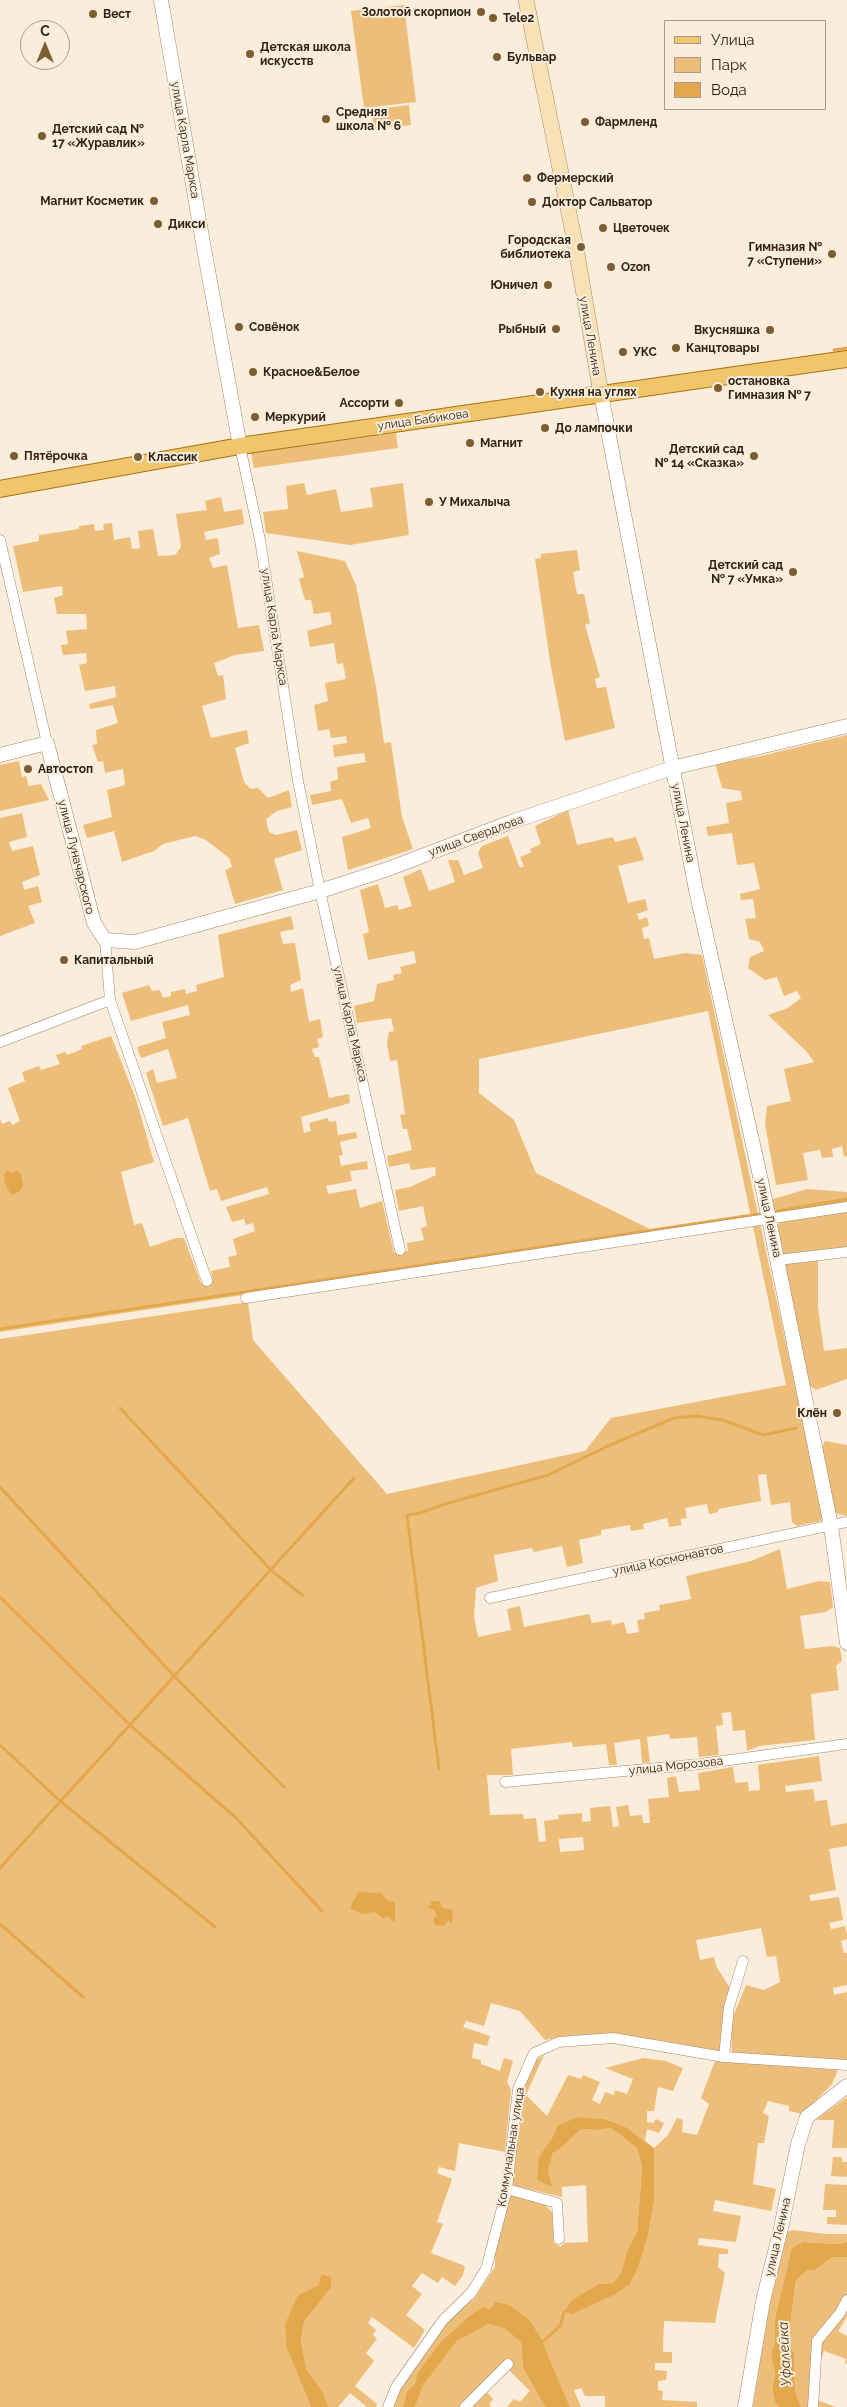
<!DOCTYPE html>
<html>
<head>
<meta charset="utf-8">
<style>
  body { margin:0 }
  #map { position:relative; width:847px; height:2407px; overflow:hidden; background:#fbeddb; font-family:Raleway,sans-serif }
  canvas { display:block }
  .legend { position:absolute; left:664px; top:20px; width:162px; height:90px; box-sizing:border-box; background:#fbeddb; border:1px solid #a89d8d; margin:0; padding:6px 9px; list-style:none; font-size:15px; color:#2c2418 }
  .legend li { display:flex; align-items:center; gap:10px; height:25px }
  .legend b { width:25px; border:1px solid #a89d8d }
  .north { position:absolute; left:20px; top:20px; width:50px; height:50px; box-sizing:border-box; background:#fbeddb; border:1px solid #a89d8d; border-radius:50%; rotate:0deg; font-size:14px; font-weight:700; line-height:20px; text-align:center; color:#2c2418 }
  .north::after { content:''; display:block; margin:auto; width:18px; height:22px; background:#7c5e32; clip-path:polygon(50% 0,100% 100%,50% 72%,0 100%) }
</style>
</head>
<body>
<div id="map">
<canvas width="847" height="2407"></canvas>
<ul class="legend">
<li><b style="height:6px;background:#f1c56b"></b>Улица</li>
<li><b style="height:14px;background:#edbe7a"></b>Парк</li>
<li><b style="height:14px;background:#e4a84c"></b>Вода</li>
</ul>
<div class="north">С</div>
</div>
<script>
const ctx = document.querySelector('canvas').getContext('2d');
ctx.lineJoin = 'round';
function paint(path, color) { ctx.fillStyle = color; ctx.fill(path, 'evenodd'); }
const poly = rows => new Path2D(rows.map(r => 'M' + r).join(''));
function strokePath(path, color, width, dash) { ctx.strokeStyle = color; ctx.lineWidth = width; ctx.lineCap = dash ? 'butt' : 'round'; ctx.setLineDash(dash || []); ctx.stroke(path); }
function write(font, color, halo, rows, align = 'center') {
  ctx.font = font + ' Raleway,sans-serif'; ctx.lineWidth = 4; ctx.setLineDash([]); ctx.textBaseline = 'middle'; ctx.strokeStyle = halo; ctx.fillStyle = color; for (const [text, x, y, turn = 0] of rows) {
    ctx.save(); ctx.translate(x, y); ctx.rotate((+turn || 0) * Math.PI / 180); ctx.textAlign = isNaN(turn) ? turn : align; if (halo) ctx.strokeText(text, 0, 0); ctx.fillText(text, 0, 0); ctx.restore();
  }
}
const green = poly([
  [404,5,416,102,364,108,351,11],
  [409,105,411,125,374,129,371,110],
  [396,433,398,448,254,468,251,453],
  [304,483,307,495,336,489,341,512,373,507,370,488,403,483,409,535,350,545,266,533,263,512,288,509,286,486],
  [221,497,224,512,242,509,244,524,204,532,206,540,218,538,220,554,209,558,213,568,227,565,238,628,259,625,264,651,235,655,214,663,218,676,223,675,226,699,202,706,211,738,247,730,249,743,235,748,244,782,251,789,258,788,268,798,289,790,292,807,277,811,266,819,269,832,276,835,297,830,302,850,274,859,283,890,235,904,225,870,232,867,229,858,206,840,195,836,163,844,154,851,122,862,114,831,87,838,83,825,112,817,107,790,125,785,123,769,105,773,103,761,98,762,92,745,97,744,96,730,118,723,113,705,90,709,89,704,116,697,115,686,85,691,79,665,87,663,86,653,63,655,61,645,68,644,66,631,87,629,86,614,57,614,54,598,63,595,62,586,23,592,13,546,39,541,39,535,79,529,79,526,94,524,95,531,104,530,103,524,112,523,114,540,130,537,132,549,140,548,138,531,153,529,158,556,175,555,181,547,176,514,207,510,205,501],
  [577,550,580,570,573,572,577,594,584,594,590,623,585,625,600,677,595,679,597,688,606,687,615,728,565,741,550,661,535,559,541,558,541,554],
  [297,551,345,561,356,585,376,687,384,743,391,742,402,817,413,849,348,870,342,837,371,828,368,818,351,823,342,799,312,805,310,795,331,791,330,782,338,779,337,767,366,762,364,753,334,757,333,745,347,743,346,736,331,738,329,729,318,731,314,705,328,701,325,683,346,679,343,663,337,664,334,643,310,647,307,631,332,624,330,612,314,614,311,600,305,600,299,579,304,577],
  [847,735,847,1156,844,1157,842,1146,832,1149,833,1157,822,1158,820,1150,803,1153,808,1180,776,1185,765,1124,767,1106,791,1101,784,1069,814,1062,807,1052,768,1015,788,1008,801,998,797,991,784,996,777,977,765,980,748,968,750,957,764,951,760,942,749,939,745,919,756,918,753,899,741,900,740,894,760,889,754,863,737,865,732,833,708,836,706,827,729,823,726,803,742,800,741,791,722,788,715,763,757,757],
  [19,761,22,777,26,776,29,786,41,784,49,800,0,811,0,765],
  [568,810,577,845,613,837,615,842,636,837,644,860,618,866,628,903,645,899,648,910,637,914,639,920,647,917,649,926,642,928,644,939,649,938,654,959,685,953,702,955,823,1515,821,1521,797,1526,792,1522,790,1502,771,1505,766,1474,758,1475,761,1501,718,1509,718,1512,709,1514,707,1504,685,1508,687,1518,680,1519,682,1525,669,1527,667,1518,643,1524,644,1529,631,1531,630,1525,601,1530,601,1535,579,1540,583,1563,567,1567,562,1546,534,1552,532,1548,494,1555,498,1581,476,1588,474,1616,478,1637,511,1630,507,1609,520,1606,524,1627,589,1614,592,1623,611,1620,612,1625,624,1622,627,1634,639,1632,637,1620,645,1619,644,1613,660,1610,659,1605,691,1599,686,1576,751,1561,780,1549,787,1589,819,1581,830,1582,833,1607,826,1612,800,1616,805,1649,832,1646,840,1648,842,1661,836,1666,839,1690,811,1694,815,1740,759,1746,747,1751,745,1730,733,1731,731,1712,722,1713,723,1725,716,1726,719,1755,699,1757,697,1737,670,1739,669,1734,647,1737,650,1762,642,1763,640,1739,614,1743,617,1765,609,1765,606,1744,573,1747,572,1742,511,1749,513,1775,487,1775,490,1815,523,1814,524,1819,536,1818,539,1842,546,1841,544,1821,559,1819,558,1815,582,1813,582,1822,591,1821,590,1808,610,1806,613,1827,619,1826,616,1807,628,1805,630,1816,642,1815,643,1823,650,1823,648,1799,669,1797,667,1778,676,1776,679,1792,700,1790,698,1773,733,1767,735,1783,748,1782,749,1791,760,1790,758,1765,819,1756,822,1781,785,1786,786,1792,813,1789,815,1801,827,1800,831,1826,847,1823,847,1846,829,1849,836,1890,809,1895,811,1901,839,1897,843,1920,829,1923,831,1929,845,1926,847,1935,847,1939,841,1941,844,1953,847,1953,847,1985,833,1988,834,1995,847,1992,847,2061,732,2052,731,2022,746,1985,764,1990,780,1982,776,1956,767,1957,761,1928,696,1940,700,1960,714,1957,716,1966,730,1988,721,2051,613,2034,565,2036,545,2040,520,2011,491,2003,484,2026,466,2021,463,2027,490,2036,487,2046,474,2043,472,2058,481,2060,481,2064,500,2071,504,2058,513,2061,507,2082,511,2090,505,2152,459,2143,455,2171,439,2167,437,2173,452,2179,437,2222,443,2224,431,2253,465,2266,463,2275,455,2286,442,2277,438,2283,422,2273,412,2286,422,2294,406,2315,425,2330,414,2348,372,2317,368,2323,376,2330,373,2335,377,2339,366,2353,374,2361,355,2386,377,2404,376,2407,367,2407,350,2393,338,2407,329,2407,322,2391,306,2368,301,2341,304,2322,331,2288,332,2277,321,2274,320,2285,298,2295,287,2349,311,2407,0,2407,0,1339,248,1302,253,1340,387,1494,585,1451,611,1418,786,1385,708,1011,479,1059,479,1093,514,1120,536,1173,656,1232,0,1332,0,1119,2,1124,10,1121,12,1125,20,1121,8,1088,25,1081,22,1072,39,1066,41,1070,60,1064,56,1055,65,1052,67,1055,82,1049,81,1046,111,1036,136,1099,154,1162,121,1172,134,1225,142,1223,150,1247,176,1238,184,1238,201,1283,213,1282,211,1271,230,1267,228,1257,237,1255,233,1239,255,1231,253,1223,246,1225,244,1219,232,1222,226,1207,269,1194,267,1187,221,1201,217,1189,210,1191,188,1118,163,1126,146,1073,153,1069,157,1083,177,1078,168,1049,141,1058,137,1047,166,1038,162,1022,190,1015,188,1005,131,1021,122,993,149,985,152,991,160,990,163,998,171,996,171,992,185,989,186,994,197,991,196,985,224,977,218,935,291,916,294,929,280,932,283,944,295,943,301,980,290,985,291,992,303,988,309,1022,320,1019,323,1037,317,1039,319,1047,312,1049,315,1057,319,1057,329,1098,349,1094,350,1103,301,1117,304,1133,311,1131,309,1123,328,1118,329,1122,336,1121,338,1135,356,1132,357,1138,340,1142,343,1155,339,1156,341,1166,367,1161,368,1169,350,1171,352,1181,326,1186,328,1194,356,1189,360,1208,382,1201,394,1253,408,1251,407,1243,424,1240,421,1228,427,1226,423,1206,399,1211,395,1190,410,1187,436,1175,435,1167,411,1170,409,1163,389,1167,387,1156,412,1150,407,1129,403,1129,400,1115,405,1114,397,1060,390,1061,387,1043,389,1032,394,1031,391,1018,357,1023,354,1006,374,1001,377,984,394,980,393,975,402,973,400,967,416,963,414,951,368,960,363,934,369,932,360,890,378,884,385,908,397,905,399,910,412,906,403,877,421,869,429,891,455,882,448,860,458,860,464,875,483,868,478,853,482,846,508,836,520,868,524,866,520,857,532,852,530,849,541,844,535,826],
  [583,1837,584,1850,560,1852,559,1839],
  [22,813,27,837,9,842,12,851,33,846,40,875,22,882,24,890,38,886,42,902,28,906,35,923,0,936,0,818],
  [807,1189,847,1192,847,1204,773,1216,770,1200],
  [847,1210,847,1247,783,1254,780,1251,777,1226,782,1220],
  [818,1259,818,1307,824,1351,847,1348,847,1379,816,1390,807,1384,782,1263],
  [825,1441,847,1445,847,1516,835,1513,831,1503,821,1450],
  [544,2055,526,2095,547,2116,568,2075,581,2079,583,2075,600,2082,592,2100,600,2104,605,2092,614,2095,615,2090,627,2094,633,2079,605,2068,643,2058,666,2061,683,2068,673,2091,658,2087,654,2111,647,2111,647,2122,653,2123,656,2119,664,2123,659,2133,647,2129,645,2141,626,2127,605,2119,577,2117,558,2125,552,2138,539,2156,551,2186,548,2171,553,2153,561,2148,581,2129,597,2130,611,2128,637,2148,642,2167,637,2232,627,2251,621,2273,613,2283,599,2284,616,2294,630,2284,638,2268,648,2236,654,2202,654,2148,668,2135,677,2118,683,2120,682,2132,697,2135,709,2104,701,2098,715,2061,838,2070,832,2084,803,2114,789,2111,789,2106,768,2101,763,2113,769,2116,764,2143,758,2143,753,2184,776,2189,771,2211,715,2200,713,2211,741,2216,736,2242,699,2238,698,2245,728,2249,728,2254,719,2254,718,2267,725,2273,715,2323,664,2321,663,2352,672,2352,672,2363,655,2363,655,2370,667,2371,666,2380,658,2381,658,2390,663,2391,662,2400,697,2402,697,2407,605,2407,605,2396,585,2396,581,2388,574,2390,581,2407,570,2407,540,2336,528,2318,509,2305,490,2310,417,2374,415,2384,407,2391,403,2407,392,2407,404,2382,442,2328,454,2314,474,2299,495,2267,495,2252,510,2194,543,2203,552,2212,554,2243,561,2247,564,2243,588,2242,586,2185,562,2187,562,2197,511,2185,521,2095,536,2060],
  [847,2097,847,2148,832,2148,834,2120,816,2120],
  [833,2157,842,2157,842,2162,847,2162,847,2177,831,2176],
  [825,2184,847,2185,847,2225,827,2224,827,2217,836,2217,836,2210,823,2210],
  [793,2230,826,2234,847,2234,847,2242,838,2244,804,2242,775,2320,775,2342,771,2354,775,2374,772,2389,775,2403,779,2407,753,2407,769,2303,786,2232],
  [833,2257,847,2257,847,2317,838,2331,847,2336,847,2364,845,2363,846,2359,824,2351,820,2362,817,2400,836,2407,801,2407,795,2391,794,2353,788,2341,796,2281,807,2270,815,2270],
  [489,2324,505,2329,521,2342,523,2368,545,2407,507,2407,514,2399,520,2402,530,2391,508,2369,486,2391,493,2399,489,2405,492,2407,415,2407,423,2386,457,2341]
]);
const water = poly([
  [16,1170,21,1174,23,1186,19,1192,11,1195,5,1183,4,1174,7,1171,13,1173],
  [358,1892,381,1893,388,1901,395,1902,395,1923,388,1916,383,1919,375,1912,362,1914,350,1908],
  [431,1901,439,1901,442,1908,453,1910,452,1923,448,1920,444,1926,435,1925,433,1920,437,1915,434,1910,426,1907,431,1905],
  [577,2117,605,2119,626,2127,654,2148,654,2202,648,2236,638,2268,630,2284,616,2294,572,2314,564,2312,572,2300,599,2284,613,2283,621,2273,627,2251,637,2232,642,2167,637,2148,611,2128,597,2130,581,2129,561,2148,553,2153,548,2171,552,2187,537,2180,539,2156,552,2138,558,2125],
  [804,2242,838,2244,847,2242,847,2257,833,2257,815,2270,807,2270,796,2281,788,2341,794,2353,795,2391,801,2407,779,2407,775,2403,772,2389,775,2374,771,2354,775,2342,775,2320,792,2248],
  [321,2274,332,2277,331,2288,304,2322,301,2341,306,2368,322,2391,329,2407,311,2407,287,2349,285,2324,298,2295,319,2285],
  [495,2302,509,2305,528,2318,540,2336,570,2407,545,2407,523,2368,521,2342,505,2329,489,2324,457,2341,423,2386,415,2407,403,2407,407,2391,415,2384,417,2374,439,2344,467,2318,483,2307,490,2310]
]);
const stream = poly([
  [834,350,847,348],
  [777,1211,847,1199],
  [0,1329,759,1214],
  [120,1408,271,1570,303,1596],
  [0,1487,174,1676,284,1787],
  [0,1597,130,1725,236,1818,322,1911],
  [0,1745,60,1801,215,1927],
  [439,1769,407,1515,420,1513,445,1504,548,1475,608,1446,674,1418,695,1416,723,1420,763,1435,796,1428],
  [0,1868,354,1478],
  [0,1924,83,1997],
  [539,2345,560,2326,564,2312]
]);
const minor = poly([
  [240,446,260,540,298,781,320,891,400,1250],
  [0,540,47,743],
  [105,940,110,1000,207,1281],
  [0,1042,110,1000],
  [778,1260,847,1252],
  [246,1298,847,1207],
  [490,1598,847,1522],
  [505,1782,701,1764,847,1744],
  [724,2057,729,2007,743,1961],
  [507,2189,557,2203,559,2239],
  [388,2407,396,2387,443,2320,471,2293,486,2269,507,2189,518,2089,534,2053,559,2042,613,2038,724,2057,847,2065],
  [465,2407,508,2364],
  [813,2407,817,2341,840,2313,847,2300]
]);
const tertiary = poly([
  [161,0,203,243,240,446],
  [601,394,696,890,762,1185,831,1526,847,1643],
  [0,755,47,743,94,923,105,940,135,942,320,891,388,869,511,822,672,768,847,726],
  [745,2407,763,2301,781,2228,798,2144,807,2117,847,2086]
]);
const secondary = poly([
  [526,0,576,248,601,394]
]);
const primary = poly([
  [0,489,240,446,847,359]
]);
const markers = [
  [481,12,5,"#7c5e32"],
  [93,14,5,"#7c5e32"],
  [493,18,5,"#7c5e32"],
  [250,54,5,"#7c5e32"],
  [497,57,5,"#7c5e32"],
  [326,119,5,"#7c5e32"],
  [585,122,5,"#7c5e32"],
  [42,136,5,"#7c5e32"],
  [527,178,5,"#7c5e32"],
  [154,201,5,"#7c5e32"],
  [532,202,5,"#7c5e32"],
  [158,224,5,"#7c5e32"],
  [603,228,5,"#7c5e32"],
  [581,247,5,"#7c5e32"],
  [832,254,5,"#7c5e32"],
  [611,267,5,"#7c5e32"],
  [548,285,5,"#7c5e32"],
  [239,327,5,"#7c5e32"],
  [556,329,5,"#7c5e32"],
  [770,330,5,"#7c5e32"],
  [676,348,5,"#7c5e32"],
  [623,352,5,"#7c5e32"],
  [253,372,5,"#7c5e32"],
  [718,388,5,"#7c5e32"],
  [540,392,5,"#7c5e32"],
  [399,403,5,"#7c5e32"],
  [255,417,5,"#7c5e32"],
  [545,428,5,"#7c5e32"],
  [470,443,5,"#7c5e32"],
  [14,456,5,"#7c5e32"],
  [754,456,5,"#7c5e32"],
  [138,457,5,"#7c5e32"],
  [429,502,5,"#7c5e32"],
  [793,572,5,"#7c5e32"],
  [28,769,5,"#7c5e32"],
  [64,960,5,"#7c5e32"],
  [837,1413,5,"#7c5e32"]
];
const poiNames = [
  ["Золотой скорпион",471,12,"right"],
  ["Вест",103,14],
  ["Tele2",503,18],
  ["Детская школа",260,47],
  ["искусств",260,61],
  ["Бульвар",507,57],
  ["Средняя",336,112],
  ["школа № 6",336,126],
  ["Фармленд",595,122],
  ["Детский сад №",52,129],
  ["17 «Журавлик»",52,143],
  ["Фермерский",537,178],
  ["Магнит Косметик",144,201,"right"],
  ["Доктор Сальватор",542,202],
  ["Дикси",168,224],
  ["Цветочек",613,228],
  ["Городская",571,240,"right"],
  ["библиотека",571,254,"right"],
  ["Гимназия №",822,247,"right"],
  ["7 «Ступени»",822,261,"right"],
  ["Ozon",621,267],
  ["Юничел",538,285,"right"],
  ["Совёнок",249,327],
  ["Рыбный",546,329,"right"],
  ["Вкусняшка",760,330,"right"],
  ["Канцтовары",686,348],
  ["УКС",633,352],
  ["Красное&Белое",263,372],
  ["остановка",728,381],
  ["Гимназия № 7",728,395],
  ["Кухня на углях",550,392],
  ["Ассорти",389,403,"right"],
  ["Меркурий",265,417],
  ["До лампочки",555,428],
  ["Магнит",480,443],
  ["Детский сад",744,449,"right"],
  ["№ 14 «Сказка»",744,463,"right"],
  ["Пятёрочка",24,456],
  ["Классик",148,457],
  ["У Михалыча",439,502],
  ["Детский сад",783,565,"right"],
  ["№ 7 «Умка»",783,579,"right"],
  ["Автостоп",38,769],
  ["Капитальный",74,960],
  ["Клён",827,1413,"right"]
];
const streetNames = [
  ["улица Карла Маркса",185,140,80],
  ["улица Ленина",590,336,80],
  ["улица Бабикова",423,420,-8],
  ["улица Карла Маркса",274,627,81],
  ["улица Ленина",683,823,79],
  ["улица Свердлова",476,836,-20],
  ["улица Луначарского",76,857,76],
  ["улица Карла Маркса",350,1024,77],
  ["улица Ленина",769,1218,78],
  ["улица Космонавтов",668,1560,-12],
  ["улица Морозова",676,1766,-6],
  ["Коммунальная улица",511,2147,-81],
  ["улица Ленина",778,2237,-77]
];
const waterNames = [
  ["Уфалейка",785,2354,-93]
];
paint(green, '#edbe7a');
paint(water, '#e4a84c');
strokePath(stream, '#e4a84c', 3);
strokePath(minor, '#9d886b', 11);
strokePath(tertiary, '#9d886b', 15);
strokePath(secondary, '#9d886b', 16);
strokePath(primary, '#a6730e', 18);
strokePath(minor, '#fff', 10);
strokePath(tertiary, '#fff', 14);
strokePath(secondary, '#f8e2b5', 15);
strokePath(primary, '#f1c56b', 16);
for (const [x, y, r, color] of markers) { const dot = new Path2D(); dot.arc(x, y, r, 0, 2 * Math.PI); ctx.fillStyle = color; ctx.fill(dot); strokePath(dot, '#fbeddb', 2); }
write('bold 12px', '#2c2418', '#fbeddb', poiNames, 'left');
write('12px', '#2c2418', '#fbeddb', streetNames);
write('italic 14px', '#462e05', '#fbeddb', waterNames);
</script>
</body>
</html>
